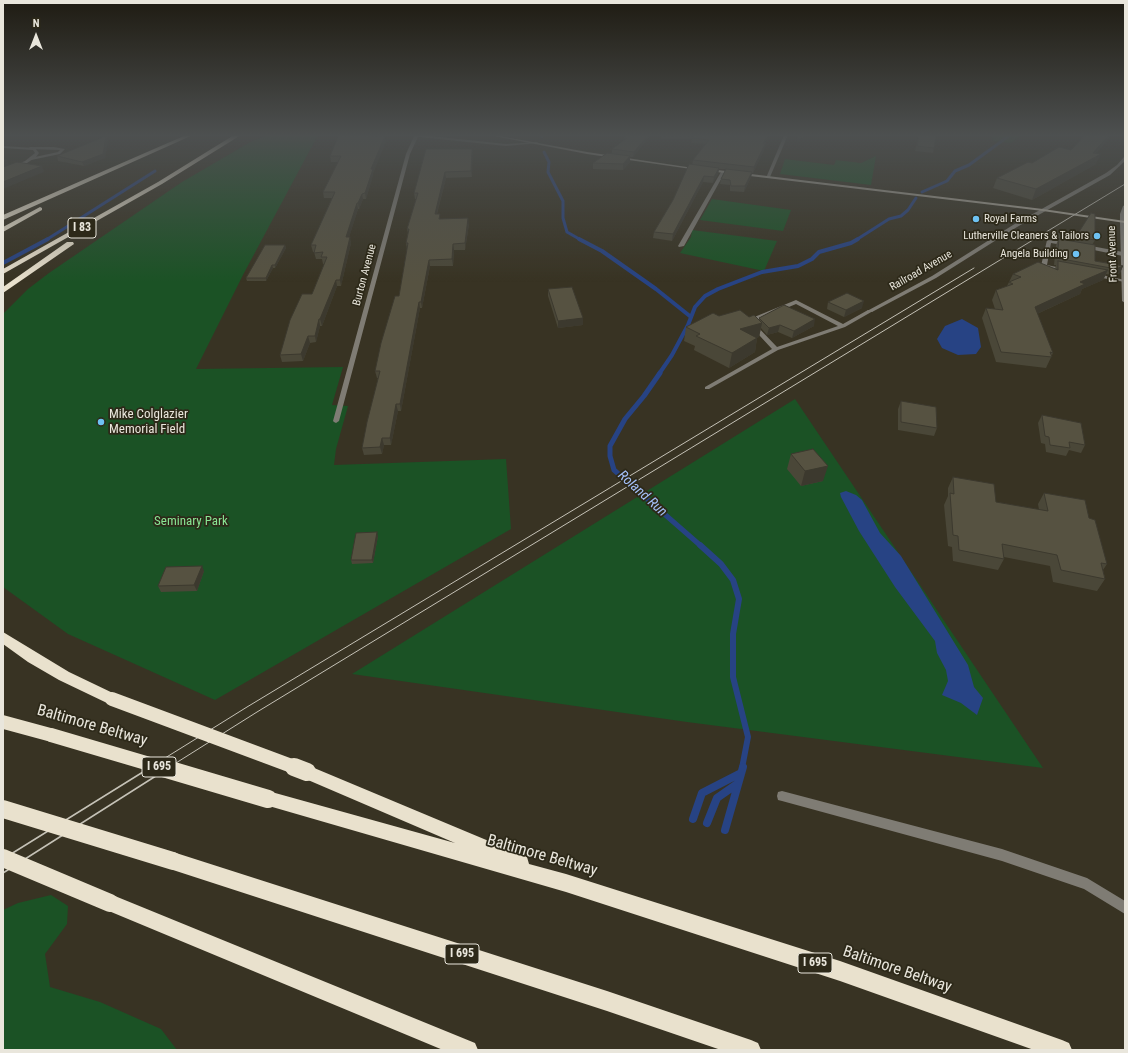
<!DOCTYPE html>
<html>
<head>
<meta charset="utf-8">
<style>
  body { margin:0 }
  #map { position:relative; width:1128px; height:1053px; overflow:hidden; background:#383323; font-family:"Roboto Condensed",sans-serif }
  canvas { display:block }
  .frame { position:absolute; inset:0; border:4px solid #e9e6dc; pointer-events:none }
  .north { position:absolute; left:16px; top:16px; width:40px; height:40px; -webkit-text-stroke:3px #2d2919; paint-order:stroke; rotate:0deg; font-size:11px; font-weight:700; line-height:16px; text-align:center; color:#e9e6dc }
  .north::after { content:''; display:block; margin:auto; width:14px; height:18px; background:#e9e6dc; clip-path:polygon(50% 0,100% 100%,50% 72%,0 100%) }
</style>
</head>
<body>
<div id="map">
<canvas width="1128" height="1053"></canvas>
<div class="frame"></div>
<div class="north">N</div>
</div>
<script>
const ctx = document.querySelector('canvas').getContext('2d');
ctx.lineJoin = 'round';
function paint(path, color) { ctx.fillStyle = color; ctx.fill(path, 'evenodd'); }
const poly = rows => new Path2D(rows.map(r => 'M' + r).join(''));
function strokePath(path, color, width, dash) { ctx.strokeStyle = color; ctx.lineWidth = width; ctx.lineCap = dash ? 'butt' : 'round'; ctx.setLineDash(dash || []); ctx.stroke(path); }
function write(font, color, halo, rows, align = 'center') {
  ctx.font = font + ' "Roboto Condensed",sans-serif'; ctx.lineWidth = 3.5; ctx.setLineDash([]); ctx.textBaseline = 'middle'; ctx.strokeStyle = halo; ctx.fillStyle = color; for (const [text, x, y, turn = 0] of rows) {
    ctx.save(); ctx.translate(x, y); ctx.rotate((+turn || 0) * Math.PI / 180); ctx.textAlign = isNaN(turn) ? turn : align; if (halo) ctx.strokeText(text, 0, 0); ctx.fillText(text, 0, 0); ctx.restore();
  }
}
const green = poly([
  [268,135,318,135,244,273,196,369,343,367,332,405,348,406,336,449,334,465,506,459,511,529,215,700,68,634,3,587,3,314,28,289,49,273,182,182,252,141],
  [991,135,1022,135,1011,143,993,141],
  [876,156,871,185,780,174,785,159,834,165,836,160,861,163],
  [712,199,791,210,783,231,700,220],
  [692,230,777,241,764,271,680,253,691,237],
  [795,399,1043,768,687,722,352,674],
  [51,895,68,906,67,924,45,954,50,987,100,1002,161,1029,177,1050,3,1050,3,910,18,903]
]);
const water = poly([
  [962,319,978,328,981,347,976,354,958,355,942,348,937,339,945,326],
  [846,491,856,495,862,500,880,533,901,556,968,665,974,687,983,698,977,715,961,703,942,695,948,681,946,670,937,653,935,641,895,587,859,531,841,497,840,493]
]);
const streamFar4 = poly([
  [541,135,542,137],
  [544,152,549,162,548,172,563,201,563,218,567,232,581,240],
  [922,192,947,181,955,171,969,165,1010,135],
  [46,240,155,171],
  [856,240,889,219,901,216,908,210,916,198]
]);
const streamFar3 = poly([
  [579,239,602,251,656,289,691,317],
  [3,263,48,239],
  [659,374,672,355,688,325,695,307,705,296,718,289,762,272,798,266,812,259,819,252,851,243,858,239]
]);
const streamFar2 = poly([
  [660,373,644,396,625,419,610,446,610,456,614,470,701,546]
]);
const streamFar1 = poly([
  [700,545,721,564,733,580,739,599,733,634,733,677,748,737,742,768]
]);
const stream = poly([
  [693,819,702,793,741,773],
  [707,823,717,798,737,784],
  [725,830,743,767]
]);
const service = poly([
  [29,147,54,147,65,149,60,154,31,160,30,158,58,152,60,150,30,149,29,147],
  [1047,240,1068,242,1071,244,1068,246,1051,243,1047,265,1066,269,1066,271,1044,268,1041,266,1047,240],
  [1086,245,1123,252,1125,253,1125,255,1123,256,1084,248,1083,247,1086,245],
  [1093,273,1125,280,1125,282,1091,276,1090,275,1093,273],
  [796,300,843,324,868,310,873,311,845,327,778,350,709,389,705,389,705,387,772,349,747,322,747,320,796,300],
  [796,304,838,326,777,347,753,322,796,304],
  [782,791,1002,849,1087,878,1125,901,1125,914,1084,889,1002,861,782,801,778,800,777,796,778,792,782,791]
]);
const minor = poly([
  [412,135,423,135,506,144,537,142,539,143,506,146,418,137,410,154,339,421,336,423,334,422,333,421,406,154,414,136,412,135],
  [784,135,788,135,770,177,766,178,784,135],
  [3,146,35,148,39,153,36,157,27,163,3,172,3,170,25,161,35,153,33,150,3,148,3,146],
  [1124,157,1125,157,1125,161,1110,175,1017,227,936,278,872,312,867,311,932,276,1013,225,1106,173,1117,165,1124,157],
  [723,171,725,172,684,246,679,247,678,246,721,172,723,171],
  [1125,205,1124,214,1125,303,1122,301,1120,222,1120,214,1123,206,1125,205]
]);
const secondary = poly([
  [488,135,495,135,587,152,700,169,698,170,587,154,488,135],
  [709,169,1043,209,1125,221,1125,223,1043,211,708,171,707,170,709,169]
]);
const motorway = poly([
  [186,135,193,135,3,220,3,215,186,135],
  [234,135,241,135,162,184,3,274,3,269,158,182,234,135],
  [40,207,42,208,42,210,3,232,3,227,40,207],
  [67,242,73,242,74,244,3,293,3,287,67,242],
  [3,632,69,672,117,695,119,699,117,703,112,705,107,703,59,680,28,662,3,644,3,632],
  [3,715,51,728,56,730,59,735,56,740,51,742,3,729,3,715],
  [307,765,527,857,529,864,566,874,840,961,1062,1040,1069,1043,1072,1050,1034,1050,840,981,566,892,262,804,260,799,262,794,268,791,455,843,301,777,299,772,301,767,307,765],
  [173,852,607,991,751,1040,758,1043,761,1050,721,1050,607,1011,173,870,167,867,164,861,167,855,173,852],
  [110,894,475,1043,478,1050,443,1050,104,909,101,903,104,897,110,894]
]);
const tramFar1 = poly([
  [149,768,247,707,974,268],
  [168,768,257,712,1125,184]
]);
const tram = poly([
  [3,859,151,767],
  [3,873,170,767]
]);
const motorwayBridgeFar1 = poly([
  [112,699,297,768],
  [51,735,163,768]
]);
const motorwayBridge = poly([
  [160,767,268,799],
  [294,767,307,772],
  [3,809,173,861],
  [3,858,110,903]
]);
const wall = poly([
  [339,135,374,135,374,136,386,141,373,173,373,175,366,199,363,199,359,209,358,209,349,237,351,243,341,286,337,286,322,326,320,326,316,342,310,343,303,361,282,362,280,355,312,294,324,264,323,264,322,259,316,259,314,252,313,252,311,245,332,198,324,198,323,192,339,162,331,162,330,156],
  [622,135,651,135,633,157,630,157,630,162,623,170,593,169,593,163,612,153,612,149,625,140],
  [661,135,768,135,765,143,766,142,765,148,753,173,752,173,751,177,744,192,730,191,730,185,720,184,721,179,726,169,719,169,718,174,713,183,703,182,672,241,653,238,654,232,673,200,692,165,693,160,705,144,691,143,692,139,661,139],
  [911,135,936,135,934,148,933,153,915,151,918,137,911,136],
  [108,140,105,158,84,166,58,161,57,156],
  [472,149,472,177,446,178,437,214,440,219,469,224,465,250,454,250,453,266,430,266,422,308,420,308,401,411,398,411,391,445,384,445,382,454,364,455,362,448,378,378,377,378,375,371,399,296,407,249,406,243,408,233,407,229,416,199,415,199,414,193],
  [1071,150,1096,153,1096,164,1032,200,993,188,997,178,1032,163],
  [1059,231,1095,240,1092,245,1095,261,1123,266,1120,273,1113,275,1106,274,1103,280,1082,289,1080,294,1037,314,1053,353,1046,368,996,362,982,318,986,308,995,309,992,300,996,290,1007,286,1013,274,1055,269,1056,265,1054,265,1056,245,1058,240,1056,240],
  [285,245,286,248,275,268,273,268,266,281,247,281,246,278],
  [548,289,583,325,558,328,548,296],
  [828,302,862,308,844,317,827,309],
  [719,316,749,317,759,320,759,318,814,326,792,338,778,332,767,335,761,328,759,337,756,338,757,338,755,352,729,368,694,350,695,346,684,341,686,327],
  [901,401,937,428,934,436,898,430,898,409],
  [1042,415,1085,445,1081,453,1069,450,1066,456,1046,452,1045,444,1041,443,1038,423],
  [791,454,823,481,801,486,787,469],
  [953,477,996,502,1039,510,1038,504,1044,493,1089,518,1107,564,1103,570,1105,579,1097,591,1053,582,1050,566,1004,557,1004,559,998,570,953,561,952,547,948,546,944,505,948,496,948,488],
  [378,536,373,563,352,564,351,560],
  [204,571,197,591,161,592,158,586]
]);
const shadedWall = poly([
  [648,135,651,135,633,157,634,152],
  [767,135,768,135,762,149,763,144],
  [799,135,807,135,796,142,797,136],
  [1109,135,1112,135,1091,160,1101,154,1096,164,1032,200,1036,189,1093,153],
  [106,136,108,140,105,158,84,166,82,162],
  [385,136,386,141,373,173,373,175,366,199,365,193,371,169],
  [766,142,765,148,753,173,754,167],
  [472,149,473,154,472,177,471,171],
  [630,156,630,162,623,170,623,164],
  [7,160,10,166,3,169,3,162],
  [42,166,44,172,3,189,3,182],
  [719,168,718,174,713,183,714,177],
  [445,172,446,178,435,220,435,214],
  [752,172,751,177,744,192,745,186],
  [704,176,703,182,672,241,673,234],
  [362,194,363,199,359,209,358,203],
  [357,203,358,209,347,244,346,237],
  [468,218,469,224,465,250,465,243],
  [350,237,351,243,341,286,340,280],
  [453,244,454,250,453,266,452,259],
  [285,245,286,248,275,268,275,265],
  [429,260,430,266,422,308,421,302],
  [272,265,273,268,266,281,266,278],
  [1123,266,1120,273,1113,275,1116,269],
  [1108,270,1103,280,1082,289,1080,294,1030,317,1035,307,1080,282],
  [336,280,337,286,322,326,320,319],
  [864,301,862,308,844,317,846,310],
  [419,302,420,308,401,411,400,404],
  [583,318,583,325,558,328,558,321],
  [319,319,320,326,316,342,315,336],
  [815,319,814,326,792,338,794,331],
  [762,323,759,337,737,343,740,329],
  [780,325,778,332,767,335,769,328],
  [308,336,310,343,303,361,301,354],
  [757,338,755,352,729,368,732,353],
  [396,404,398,411,391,445,390,438],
  [382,438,384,445,382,454,380,447],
  [828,466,823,481,801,486,805,471],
  [377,532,378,536,373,563,372,560],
  [202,566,204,571,197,591,194,585]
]);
const building = poly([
  [339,135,373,135,372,136,385,136,371,169,373,169,365,193,362,194,358,203,357,203,346,237,350,237,340,280,336,280,320,319,319,319,315,336,308,336,301,354,280,355,290,320,302,294,312,294,327,257,321,257,323,252,314,253,316,245,311,245,335,192,323,192,341,156,330,156,339,135],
  [625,135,648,135,634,152,612,149,627,138,625,135],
  [694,135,767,135,763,144,766,142,754,167,693,160,709,140,692,138,694,135],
  [919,135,936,135,934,148,917,146,919,135],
  [1085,135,1109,135,1093,153,1101,154,1036,189,997,178,1028,162,1032,163,1059,147,1071,150,1085,135],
  [106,136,103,154,82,162,57,156,106,136],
  [426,149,472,149,471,171,445,172,435,214,440,214,439,219,468,218,465,243,453,244,452,259,429,260,421,302,419,302,400,404,396,404,390,438,382,438,380,447,362,448,367,422,380,371,375,371,381,343,395,296,399,296,408,243,406,243,409,229,407,229,418,193,414,193,426,149],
  [607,153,630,156,623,164,593,163,607,153],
  [3,160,7,160,3,162,3,160],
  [17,162,42,166,3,182,3,167,17,162],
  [689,164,719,168,714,177,704,176,673,234,654,232,673,200,689,164],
  [726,169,752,172,745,186,731,186,730,180,721,179,726,169],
  [1091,213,1095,214,1095,240,1059,234,1059,231,1077,235,1091,213],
  [1059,239,1095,245,1095,261,1123,266,1116,269,1057,258,1059,239],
  [265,245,285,245,275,265,272,265,266,278,246,278,265,245],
  [1058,261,1108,270,1080,282,1085,284,1035,307,1053,353,1050,352,1052,357,1001,352,986,308,1003,310,996,290,1013,284,1009,282,1021,277,1013,274,1038,262,1058,270,1058,261],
  [572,287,583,318,558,321,548,289,572,287],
  [847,293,864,301,846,310,828,302,847,293],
  [784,305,815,319,794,331,780,325,769,328,759,318,784,305],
  [740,310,749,317,754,315,762,323,740,329,757,338,732,353,696,336,700,334,686,327,713,313,719,316,740,310],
  [901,401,936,407,937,428,901,422,901,401],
  [1042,415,1081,423,1085,445,1069,442,1070,448,1050,445,1049,437,1045,436,1042,415],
  [813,449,828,466,805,471,791,454,813,449],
  [953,477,994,484,996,502,1048,511,1044,493,1085,500,1089,518,1095,520,1107,564,1101,563,1105,579,1061,570,1057,555,1002,544,1004,559,959,550,958,536,953,535,950,493,954,494,953,477],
  [377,532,372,560,351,560,356,533,377,532],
  [202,566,194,585,158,586,166,567,202,566]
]);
const markers = [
  [976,219,4,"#6ec2f3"],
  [1097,236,4,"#6ec2f3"],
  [1076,254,4,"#6ec2f3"],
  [101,422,4,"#6ec2f3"]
];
const farPoinames = [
  ["Royal Farms",984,219,"left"],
  ["Lutherville Cleaners & Tailors",1089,236],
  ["Angela Building",1068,254]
];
const farStreetnames = [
  ["Front Avenue",1113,254,-92],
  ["Railroad Avenue",921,271,-30],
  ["Burton Avenue",365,275,-75]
];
const shields = [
  [82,228,28],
  [159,767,34],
  [462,954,34],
  [815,963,34]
];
const shieldNames = [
  ["I 83",82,228],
  ["I 695",159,767],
  ["I 695",462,954],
  ["I 695",815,963]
];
const poiNames = [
  ["Mike Colglazier",109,415],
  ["Memorial Field",109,430]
];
const parkNames = [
  ["Seminary Park",191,522]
];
const waterNames = [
  ["Roland Run",642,494,42]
];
const nearStreetnames = [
  ["Baltimore Beltway",92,726,16],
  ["Baltimore Beltway",542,856,16],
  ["Baltimore Beltway",897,970,19]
];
paint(green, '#1b5225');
paint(water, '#274384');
strokePath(streamFar4, '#274384', 3);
strokePath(streamFar3, '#274384', 4);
strokePath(streamFar2, '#274384', 5);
strokePath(streamFar1, '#274384', 6);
strokePath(stream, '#274384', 8);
paint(service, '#7f7c74');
paint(minor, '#7f7c74');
paint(secondary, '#aaa598');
paint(motorway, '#e9e1cd');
strokePath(tramFar1, '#c5c2b7', 1);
strokePath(tram, '#c5c2b7', 1.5);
strokePath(motorwayBridgeFar1, '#e9e1cd', 14);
strokePath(motorwayBridge, '#e9e1cd', 18);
paint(wall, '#4a4738');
paint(shadedWall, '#3c392e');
paint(building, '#565241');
strokePath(building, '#3c392e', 1);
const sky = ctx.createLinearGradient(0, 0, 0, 282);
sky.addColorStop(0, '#1f1c13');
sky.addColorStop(0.48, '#4d5050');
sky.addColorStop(1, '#4d505000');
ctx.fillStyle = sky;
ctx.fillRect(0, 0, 1128, 282);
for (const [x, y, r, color] of markers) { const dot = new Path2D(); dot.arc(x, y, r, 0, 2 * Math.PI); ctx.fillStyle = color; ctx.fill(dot); strokePath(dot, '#2d2919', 1.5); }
write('11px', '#e9e6dc', '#2d2919', farPoinames, 'right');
write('11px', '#e9e6dc', '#2d2919', farStreetnames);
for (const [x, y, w] of shields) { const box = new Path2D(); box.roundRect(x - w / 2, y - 10, w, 20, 3); ctx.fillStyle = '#2d2919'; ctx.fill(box); strokePath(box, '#e9e6dc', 1); }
write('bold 12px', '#e9e6dc', null, shieldNames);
write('13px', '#e9e6dc', '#2d2919', poiNames, 'left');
write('13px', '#89e694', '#2d2919', parkNames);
write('italic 14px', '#a4c0f9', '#2d2919', waterNames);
write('16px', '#e9e6dc', '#2d2919', nearStreetnames);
</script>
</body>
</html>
